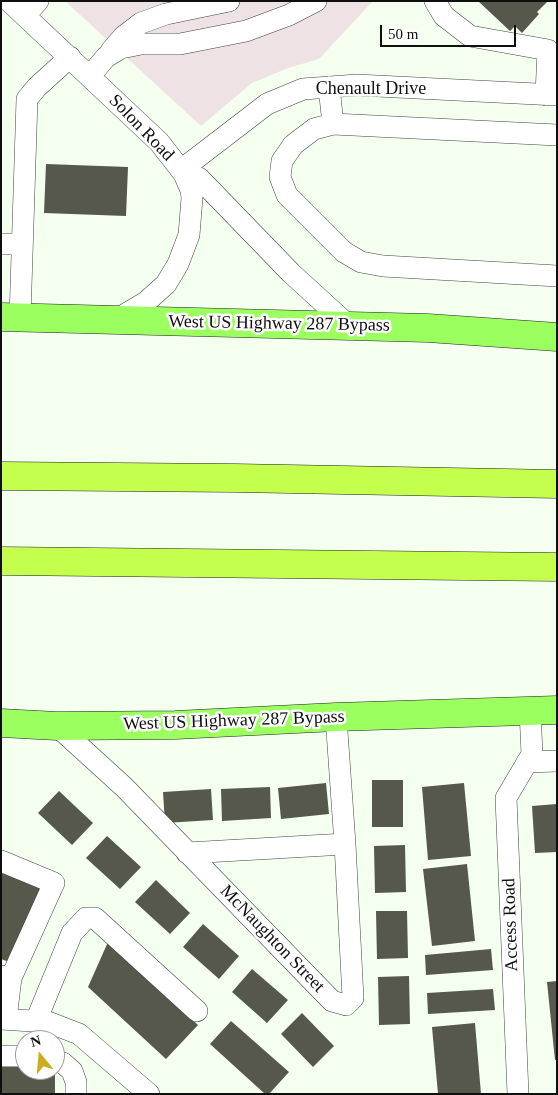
<!DOCTYPE html>
<html>
<head>
<meta charset="utf-8">
<style>
  body { margin:0 }
  #map { position:relative; width:558px; height:1095px; overflow:hidden; background:#f5fff0; font-family:Georgia,serif }
  canvas { display:block }
  .frame { position:absolute; inset:0; border:2px solid #0f0f0f; pointer-events:none }
  .north { position:absolute; left:15px; top:1030px; width:50px; height:50px; box-sizing:border-box; background:#fff; border:1px solid #9f9f9f; border-radius:50%; rotate:343deg; font-size:14px; font-weight:700; line-height:20px; text-align:center; color:#0f0f0f }
  .north::after { content:''; display:block; margin:auto; width:18px; height:22px; background:#ccac19; clip-path:polygon(50% 0,100% 100%,50% 72%,0 100%) }
  .scale { position:absolute; left:380px; top:25px; width:136px; height:22px; box-sizing:border-box; border:2px solid #0f0f0f; border-top:0; padding-left:6px; font-size:15px; line-height:18px; white-space:nowrap; color:#0f0f0f; -webkit-text-stroke:4px #fff; paint-order:stroke }
</style>
</head>
<body>
<div id="map">
<canvas width="558" height="1095"></canvas>
<div class="frame"></div>
<div class="north">N</div>
<div class="scale">50 m</div>
</div>
<script>
const ctx = document.querySelector('canvas').getContext('2d');
ctx.lineJoin = 'round';
function paint(path, color) { ctx.fillStyle = color; ctx.fill(path, 'evenodd'); }
const poly = rows => new Path2D(rows.map(r => 'M' + r).join(''));
function strokePath(path, color, width, dash) { ctx.strokeStyle = color; ctx.lineWidth = width; ctx.lineCap = dash ? 'butt' : 'round'; ctx.setLineDash(dash || []); ctx.stroke(path); }
function write(font, color, halo, rows, align = 'center') {
  ctx.font = font + ' Georgia,serif'; ctx.lineWidth = 5; ctx.setLineDash([]); ctx.textBaseline = 'middle'; ctx.strokeStyle = halo; ctx.fillStyle = color; for (const [text, x, y, turn = 0] of rows) {
    ctx.save(); ctx.translate(x, y); ctx.rotate((+turn || 0) * Math.PI / 180); ctx.textAlign = isNaN(turn) ? turn : align; if (halo) ctx.strokeText(text, 0, 0); ctx.fillText(text, 0, 0); ctx.restore();
  }
}
const industrial = poly([
  [65,1,373,1,319,59,288,68,252,83,201,126]
]);
const building = poly([
  [478,1,548,1,537,12,539,14,522,33,515,26,510,31],
  [46,164,128,167,126,216,44,213],
  [372,780,403,780,403,827,372,827],
  [326,783,329,814,281,819,278,788],
  [464,783,471,856,428,860,422,787],
  [270,787,271,818,222,821,221,789],
  [211,789,213,820,165,823,163,792],
  [59,791,93,823,72,845,38,813],
  [557,804,557,852,535,853,532,806],
  [107,836,141,867,120,889,86,858],
  [405,845,406,892,375,893,374,846],
  [467,864,475,941,432,946,423,869],
  [1,871,46,889,15,964,1,959],
  [156,880,190,913,170,934,135,902],
  [376,911,407,911,408,958,377,959],
  [203,924,239,956,219,979,183,947],
  [108,942,198,1025,166,1059,88,987],
  [491,949,493,970,426,975,425,955],
  [252,969,288,1000,267,1023,232,992],
  [409,976,410,1024,379,1025,378,977],
  [557,981,557,1060,555,1060,547,982],
  [493,989,495,1010,428,1014,427,993],
  [302,1013,334,1046,313,1067,281,1034],
  [231,1021,289,1072,269,1094,265,1094,210,1044],
  [475,1023,481,1094,438,1094,432,1027],
  [1,1066,25,1066,25,1070,55,1070,55,1094,1,1094]
]);
const minor = poly([
  [9,1,159,142,184,174,191,190,192,198,189,235,178,264,166,284,146,302,114,321],
  [435,1,444,16,470,36,548,50,546,95],
  [25,15,38,1],
  [111,51,124,36,141,23,166,14,229,1],
  [90,76,106,57,121,48,141,44,180,44,246,31,289,15,316,1],
  [329,87,333,124,314,129,293,145,282,161,280,177,287,195,344,252,361,262,383,266,557,276],
  [333,124,557,135],
  [181,170,267,104,303,89,357,85,557,95],
  [181,170,199,178,291,273,349,326],
  [1,244,21,244],
  [20,318,27,99,37,87,70,57],
  [57,726,124,787,332,1001,346,1005,353,998,345,844,336,717],
  [527,762,557,761],
  [187,853,345,844],
  [1,861,54,883,11,978,1,976],
  [1,1019,48,1022,79,1034,149,1094],
  [6,1019,11,978],
  [36,1021,72,933,86,918,95,918,197,1011],
  [1,1056,25,1056],
  [55,1060,63,1063,72,1071,76,1082,76,1094],
  [518,1094,506,798,532,754,530,711]
]);
const major = poly([
  [1,317,428,328,557,337],
  [1,723,57,726,175,725,336,717,557,710]
]);
const highway = poly([
  [1,476,235,478,557,484],
  [1,561,557,567]
]);
const streetNames = [
  ["Chenault Drive",371,89],
  ["Solon Road",141,128,46],
  ["West US Highway 287 Bypass",279,324,1],
  ["West US Highway 287 Bypass",234,721,-2],
  ["Access Road",511,925,-92],
  ["McNaughton Street",272,939,46]
];
paint(industrial, '#eee2e5');
paint(building, '#55584a');
strokePath(minor, '#424242', 22);
strokePath(major, '#202020', 29);
strokePath(highway, '#202020', 29);
strokePath(minor, '#fff', 21);
strokePath(major, '#9cff60', 28);
strokePath(highway, '#c5ff4e', 28);
write('18px', '#0f0f0f', '#fff', streetNames);
</script>
</body>
</html>
